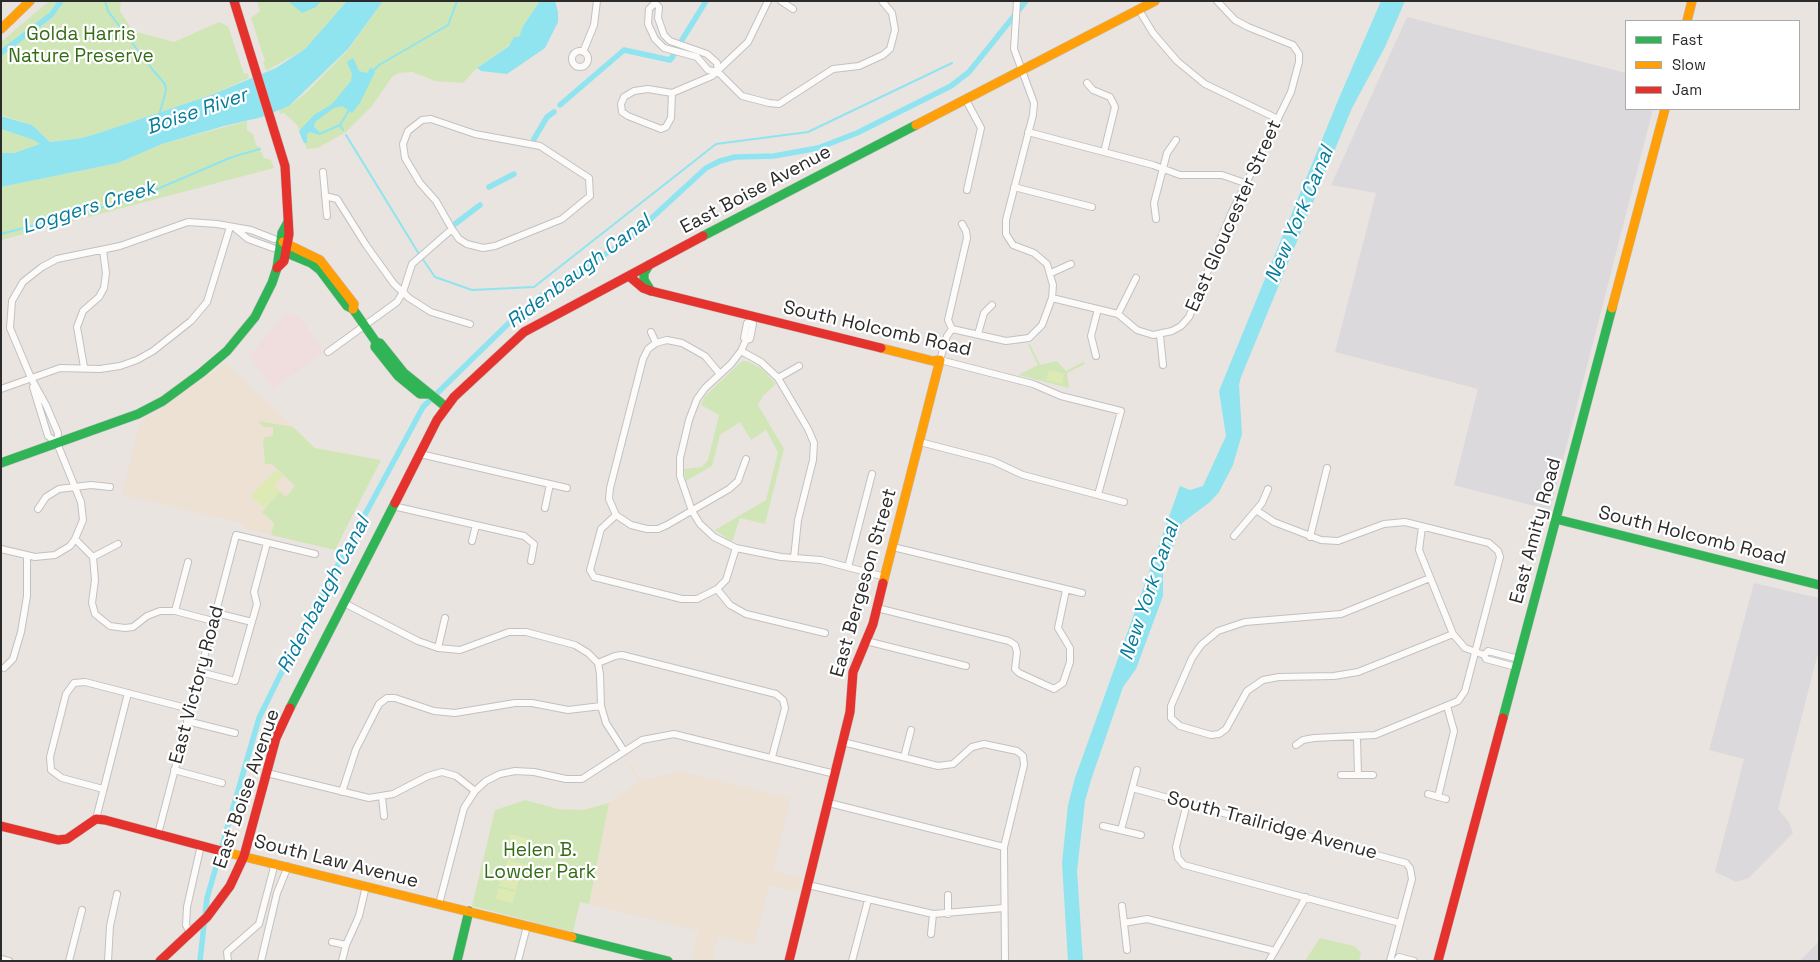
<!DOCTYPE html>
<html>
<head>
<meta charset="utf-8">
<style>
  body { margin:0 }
  #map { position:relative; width:1820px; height:962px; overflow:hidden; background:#e9e4e0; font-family:"Space Grotesk",sans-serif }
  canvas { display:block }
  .frame { position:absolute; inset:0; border:2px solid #2b2b2b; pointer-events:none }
  .legend { position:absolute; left:1625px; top:20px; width:175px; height:90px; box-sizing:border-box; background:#fff; border:1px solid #aaa; margin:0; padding:6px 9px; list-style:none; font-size:15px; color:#2b2b2b }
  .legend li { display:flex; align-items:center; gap:10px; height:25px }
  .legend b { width:25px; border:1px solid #aaa }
</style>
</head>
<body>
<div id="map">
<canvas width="1820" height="962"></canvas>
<div class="frame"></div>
<ul class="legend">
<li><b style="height:6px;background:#30b455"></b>Fast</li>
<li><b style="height:6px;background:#ff9f0a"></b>Slow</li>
<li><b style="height:6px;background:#e5322d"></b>Jam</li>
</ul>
</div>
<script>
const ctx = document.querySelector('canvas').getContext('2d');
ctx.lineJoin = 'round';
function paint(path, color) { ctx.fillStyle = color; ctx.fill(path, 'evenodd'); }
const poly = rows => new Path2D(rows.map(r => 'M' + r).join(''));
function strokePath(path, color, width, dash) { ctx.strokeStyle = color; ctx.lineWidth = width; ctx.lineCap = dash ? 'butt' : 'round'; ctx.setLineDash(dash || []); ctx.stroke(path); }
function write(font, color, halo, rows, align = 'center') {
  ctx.font = font + ' "Space Grotesk",sans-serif'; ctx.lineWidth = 4.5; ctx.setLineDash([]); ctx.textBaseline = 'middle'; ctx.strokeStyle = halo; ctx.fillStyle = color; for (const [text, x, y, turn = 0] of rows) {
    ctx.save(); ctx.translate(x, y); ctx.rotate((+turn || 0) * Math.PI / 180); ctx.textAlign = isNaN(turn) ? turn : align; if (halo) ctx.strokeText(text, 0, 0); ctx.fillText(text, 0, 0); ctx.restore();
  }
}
const industrial = poly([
  [1407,17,1626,73,1626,109,1653,109,1550,510,1454,485,1478,389,1335,352,1376,193,1331,185],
  [1754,583,1819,598,1819,649,1778,809,1789,822,1793,833,1749,878,1736,882,1715,872,1744,759,1709,750],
  [1819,941,1819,961,1800,961]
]);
const education = poly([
  [226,363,315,448,381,460,335,550,243,528,244,524,122,495,140,423],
  [625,758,641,780,681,771,791,798,773,870,802,878,798,892,769,885,754,945,718,936,712,961,691,961,699,931,589,904,609,803,639,781,624,759]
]);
const medical = poly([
  [288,313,300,317,324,352,273,389,250,356,279,320]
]);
const green = poly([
  [49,1,121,1,120,11,133,31,174,42,219,22,228,26,244,74,248,73,249,78,211,95,102,132,82,138,50,142,32,125,1,115,1,42],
  [257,1,347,1,305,49,266,71,263,62,265,61,251,18,260,11],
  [383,1,540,1,523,26,519,38,477,68,463,83,435,81,412,72,399,73,392,77,372,106,346,132,318,148,307,149,297,125,284,113,280,114,279,110,289,106,306,93,348,50],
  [247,121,247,130,253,134,256,145,259,147,264,158,271,160,274,168,1,240,1,187,118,163,162,144],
  [1,129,34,140,41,144,14,153,1,153],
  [1030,344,1040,365,1057,361,1066,371,1083,362,1085,364,1067,373,1069,388,1018,375,1038,365,1028,345],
  [742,361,747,361,761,368,776,384,763,396,758,405,784,449,765,524,740,518,732,542,715,530,766,500,778,452,766,430,751,440,740,422,720,435,712,466,686,481,684,469,702,467,708,460,719,415,701,405,704,397],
  [258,421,293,427,315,448,381,460,335,550,271,535,274,523,262,512,280,492,286,497,295,486,272,464,265,464,263,440,265,437,273,436,273,427,264,427],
  [525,800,558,809,583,810,609,803,589,904,580,902,573,932,472,906,495,810],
  [1320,938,1354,946,1361,953,1359,961,1305,961]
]);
const pitch = poly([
  [1049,370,1064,374,1062,384,1046,380],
  [276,470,283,476,274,485,280,491,264,508,251,496],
  [510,834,528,839,526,848,508,843],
  [507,846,525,851,523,859,505,854],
  [508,860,527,865,524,877,505,872],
  [502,876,519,880,516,890,499,886],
  [498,888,516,892,513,903,496,899]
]);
const water = poly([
  [288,1,321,1,316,7,302,13],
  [347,1,383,1,348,49,289,106,262,117,224,126,162,144,118,163,1,187,1,153,14,153,40,144,34,140,1,129,1,116,32,125,50,142,82,138,102,132,211,95,276,68,305,49],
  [540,1,555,1,558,12,558,22,545,48,507,74,481,71,477,68,509,46,514,37,519,37,523,26],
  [1381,1,1405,1,1385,47,1352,108,1241,377,1239,385,1242,434,1233,465,1219,492,1210,502,1182,523,1163,573,1163,596,1136,669,1123,687,1091,780,1085,801,1077,871,1083,961,1068,961,1062,863,1068,805,1075,778,1180,486,1190,490,1203,486,1226,436,1219,391,1339,98],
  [353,58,359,71,367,73,371,67,375,72,360,103,352,113,342,106,334,108,315,122,314,127,319,131,320,135,310,132,307,134,307,143,304,143,299,132,301,129,314,115,332,104,351,81,352,74,347,62]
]);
const stream = poly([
  [105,1,108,11,152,69,165,84,166,90,160,112],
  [372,72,379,65,448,25,457,1],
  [340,125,343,130],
  [319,134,340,125,349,110],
  [346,135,419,254],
  [1,234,134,199,232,157,260,149],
  [422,258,435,277,472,290,534,287,716,144,808,132,952,63]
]);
const canal = poly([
  [682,40,706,1],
  [1,53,51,15,61,1],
  [560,105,624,50,670,60,673,56],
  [534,139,547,117,554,112],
  [489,187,514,174],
  [455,224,480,205],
  [200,961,207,898,259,718,299,637,423,407,513,319,541,296,630,238,706,168,720,161,735,157,774,156,818,148,857,133,951,86,969,72,1026,1]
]);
const street = poly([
  [781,1,793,9],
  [1017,1,1014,49,1034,103,1033,115,1006,220,1006,234,1013,245,1034,253,1047,264,1053,285,1052,298,1042,325,1029,338,1006,341,952,329,947,336,940,360,1033,384,1061,396,1121,411,1099,491],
  [655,3,659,7,658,18,664,35,670,41,707,54,717,63,718,72,708,70,697,57,664,48,655,39,648,24,649,9,655,3],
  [1139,10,1153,33,1177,61,1205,84,1278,119],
  '572 59a8 8 0 1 1 16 0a8 8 0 1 1-16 0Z',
  [583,52,594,25,597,1],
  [718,72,742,96,769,103,779,104,833,69,859,66,883,55,890,49,895,30,892,13,882,1],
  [1087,83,1093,90,1110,97,1115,107,1104,152],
  [672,93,671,118,666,127,661,129,628,116,622,112,621,104,624,97,634,91,648,89,672,93,712,76,748,42,768,1],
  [966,100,981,128,967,190],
  [431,119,475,134,540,146,589,178,590,196,562,219,495,246,483,248,467,244,459,239,452,229,436,201,420,183,405,158,403,144,408,131,422,120,431,119],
  [1028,132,1153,165,1180,175,1222,175,1245,183],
  [323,172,327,216],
  [1014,187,1092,207],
  [325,196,337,199,366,245,394,284,409,298,431,312,470,324],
  [1156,219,1154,203,1167,153,1176,140],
  [236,229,248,239,273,248],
  [1051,273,1071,264],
  [1052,298,1118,314,1137,330,1153,335,1172,331,1181,326,1189,317,1231,214,1291,92,1299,62,1299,54,1293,45,1248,27,1235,20,1217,1],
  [1118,314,1136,278],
  [952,329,948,320,967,238,966,231,962,224],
  [651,332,656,343],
  [978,334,984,313,992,305],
  [1160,335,1163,365],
  [746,340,744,338,747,323,750,322,753,324,750,339,746,340,741,351,731,364,705,388,697,399,689,420,680,458,680,476,692,511,700,524,714,537,736,548,781,557,821,560,885,577],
  [741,351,761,362,778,378,808,429,814,443,813,460,798,520,794,558],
  [328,352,397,302,403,292,412,264,452,229],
  [1096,356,1091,336,1098,309],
  [84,367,77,327,83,311,99,297,104,288,106,273,103,250],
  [720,374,705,356,682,343,667,340,656,343,648,349,643,359,610,488,609,499,616,515,601,529,590,570,594,577,682,599,697,599,717,589,726,580,736,548],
  [778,378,799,366],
  [1,389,60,368,100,369,120,366,137,360,153,351,191,321,207,302,230,227],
  [920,442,993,461,1023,475,1124,502],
  [57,443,58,433,46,405,31,378,10,328,12,301,23,282,42,267,57,259,120,246,188,222,217,224,251,230,274,239],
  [420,454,567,488],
  [393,506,524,536,534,544,531,561],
  [545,508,550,484],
  [38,509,46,497,59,489,91,485,110,487],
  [1256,510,1274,522,1321,540,1338,541,1384,524,1405,522,1489,543,1498,551,1500,557,1465,691,1458,701,1375,735,1314,738,1303,740,1296,745],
  [616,515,631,525,647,529,658,529,667,525,729,489,738,481,746,459],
  [1422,527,1419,550,1453,634,1465,648,1484,655],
  [1234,536,1262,503,1268,489],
  [1310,537,1327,468],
  [75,539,93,557,95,580,92,603,95,614,110,626,125,628,133,627,147,616,160,611,175,611,213,621],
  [472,541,476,525],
  [893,547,1082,593],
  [1,549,35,557,55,555,70,546,75,539,83,520,81,502,57,443,48,436,33,387],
  [93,557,118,544],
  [848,567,872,474],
  [1430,578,1341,614,1245,622,1218,631,1201,645,1192,658,1171,706,1171,718,1180,726,1211,735,1219,734,1226,729,1247,691,1263,680,1279,677,1334,676,1358,672,1453,634],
  [717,589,730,605,746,614,825,633],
  [344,603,418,641,438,648,460,650,509,632,526,632,575,645,588,653,598,663,615,656,622,655,776,694,783,700,785,708,772,757],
  [877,608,1009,641,1015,645,1017,652,1015,669,1019,673,1054,689,1063,683,1070,662,1070,648,1058,628,1066,590],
  [175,611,188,562],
  [216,613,252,622],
  [866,641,966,666],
  [438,648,445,618],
  [598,663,600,674,601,706,606,723,624,751],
  [1516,667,1486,659,1484,655,1488,651,1519,659],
  [4,668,13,659,21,632,27,596,27,556],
  [200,672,235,681,257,604,254,592,267,543],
  [187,721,235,733],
  [1357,738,1358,775],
  [843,742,938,766,953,764,972,747,984,744,1017,751,1023,756,1024,765,1004,847,1005,961],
  [904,757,911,730],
  [174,770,222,783],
  [267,773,369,798,393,794,428,776,442,772,456,776,475,791],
  [1341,775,1373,775],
  [1132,788,1406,863,1410,868,1412,879,1390,961],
  [103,789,62,778,51,770,50,757,66,694,74,683,85,682,190,709],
  [342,792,356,749,379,704,387,698,395,698,434,711,455,713,515,703,532,703,568,710,601,706],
  [1428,794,1446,799],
  [382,797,384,816],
  [1438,797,1454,731,1447,706],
  [829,803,1004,847],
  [1187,803,1176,847,1178,858,1184,865,1400,923],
  [96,819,128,693],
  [1103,826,1141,835],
  [1121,830,1137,770],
  [158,834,236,535,315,554],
  [808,885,933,914,1004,908],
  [948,895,948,914],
  [439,904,464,808,475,791,486,781,500,774,515,771,534,772,566,779,582,779,642,740,674,734,835,774],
  [1122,906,1127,950],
  [1124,923,1147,919,1275,951],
  [190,933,186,925,187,907,201,845],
  [931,934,933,914],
  [332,942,346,945],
  [1,959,9,961],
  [69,961,82,910],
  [108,961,110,926,117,894],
  [228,961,227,952,259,924,275,863],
  [261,961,277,893,288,866],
  [342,961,346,945,359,916,366,886],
  [518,961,527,926],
  [852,961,868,900],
  [1269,961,1306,897],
  [1396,961,1399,957,1414,961]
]);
const fast = poly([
  [703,236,916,125],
  [282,251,311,263,320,270,347,306,353,309,376,342],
  [649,265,644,273,644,280,651,291],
  [427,394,420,394,398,376,375,347,376,342,380,343,404,373,446,407],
  [1,463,138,414,163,401,201,373,227,351,255,317,272,283,277,268,282,233,288,222],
  [1556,519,1819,585],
  [290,708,395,503],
  [1503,718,1612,308],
  [572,937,668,961],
  [457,961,469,911]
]);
const slow = poly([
  [1687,21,1692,1],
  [1,29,30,1],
  [916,125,1155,1],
  [283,242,320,260,354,304,353,309],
  [1612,308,1665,109],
  [881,348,933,361,940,360,883,583],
  [225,852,572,937]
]);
const jam = poly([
  [234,1,285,166,289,234,284,261,277,268],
  [629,276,643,288,651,291,881,348],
  [395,503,437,420,454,397,524,332,703,236],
  [1,826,58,840,67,839,96,819,105,820,225,852],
  [160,961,207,917,230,886,244,856,276,738,290,708],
  [789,961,850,712,853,672,873,624,883,583],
  [1438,961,1503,718]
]);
const parkNames = [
  ["Golda Harris",81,35],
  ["Nature Preserve",81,57],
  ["Helen B.",540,851],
  ["Lowder Park",540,873]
];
const streetNames = [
  ["East Boise Avenue",756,190,-28],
  ["East Gloucester Street",1234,216,-66],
  ["South Holcomb Road",877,329,13],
  ["East Amity Road",1536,531,-75],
  ["South Holcomb Road",1692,536,14],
  ["East Bergeson Street",864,583,-74],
  ["East Victory Road",197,685,-75],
  ["East Boise Avenue",247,789,-71],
  ["South Trailridge Avenue",1272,826,15],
  ["South Law Avenue",336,862,14]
];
const waterNames = [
  ["Boise River",197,112,-19],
  ["Loggers Creek",89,208,-17],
  ["New York Canal",1300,215,-67],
  ["Ridenbaugh Canal",579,272,-37],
  ["New York Canal",1150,591,-71],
  ["Ridenbaugh Canal",324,595,-62]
];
paint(industrial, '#dcd9dc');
paint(education, '#ede1d4');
paint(medical, '#f0dedf');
paint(green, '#d1e6b7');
paint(pitch, '#ddeab4');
paint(water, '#8fe4ef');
strokePath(stream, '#8fe4ef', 2);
strokePath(canal, '#8fe4ef', 5.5);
strokePath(street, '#c2c1c2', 8);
strokePath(fast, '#c2c1c2', 10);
strokePath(slow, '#c2c1c2', 10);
strokePath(jam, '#c2c1c2', 10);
strokePath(street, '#fcfbfa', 6);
strokePath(fast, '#30b455', 9);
strokePath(slow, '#ff9f0a', 9);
strokePath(jam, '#e5322d', 9);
write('19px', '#346c16', '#fff', parkNames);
write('19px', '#2b2b2b', '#fff', streetNames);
write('italic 20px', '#077d9d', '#fff', waterNames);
</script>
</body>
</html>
